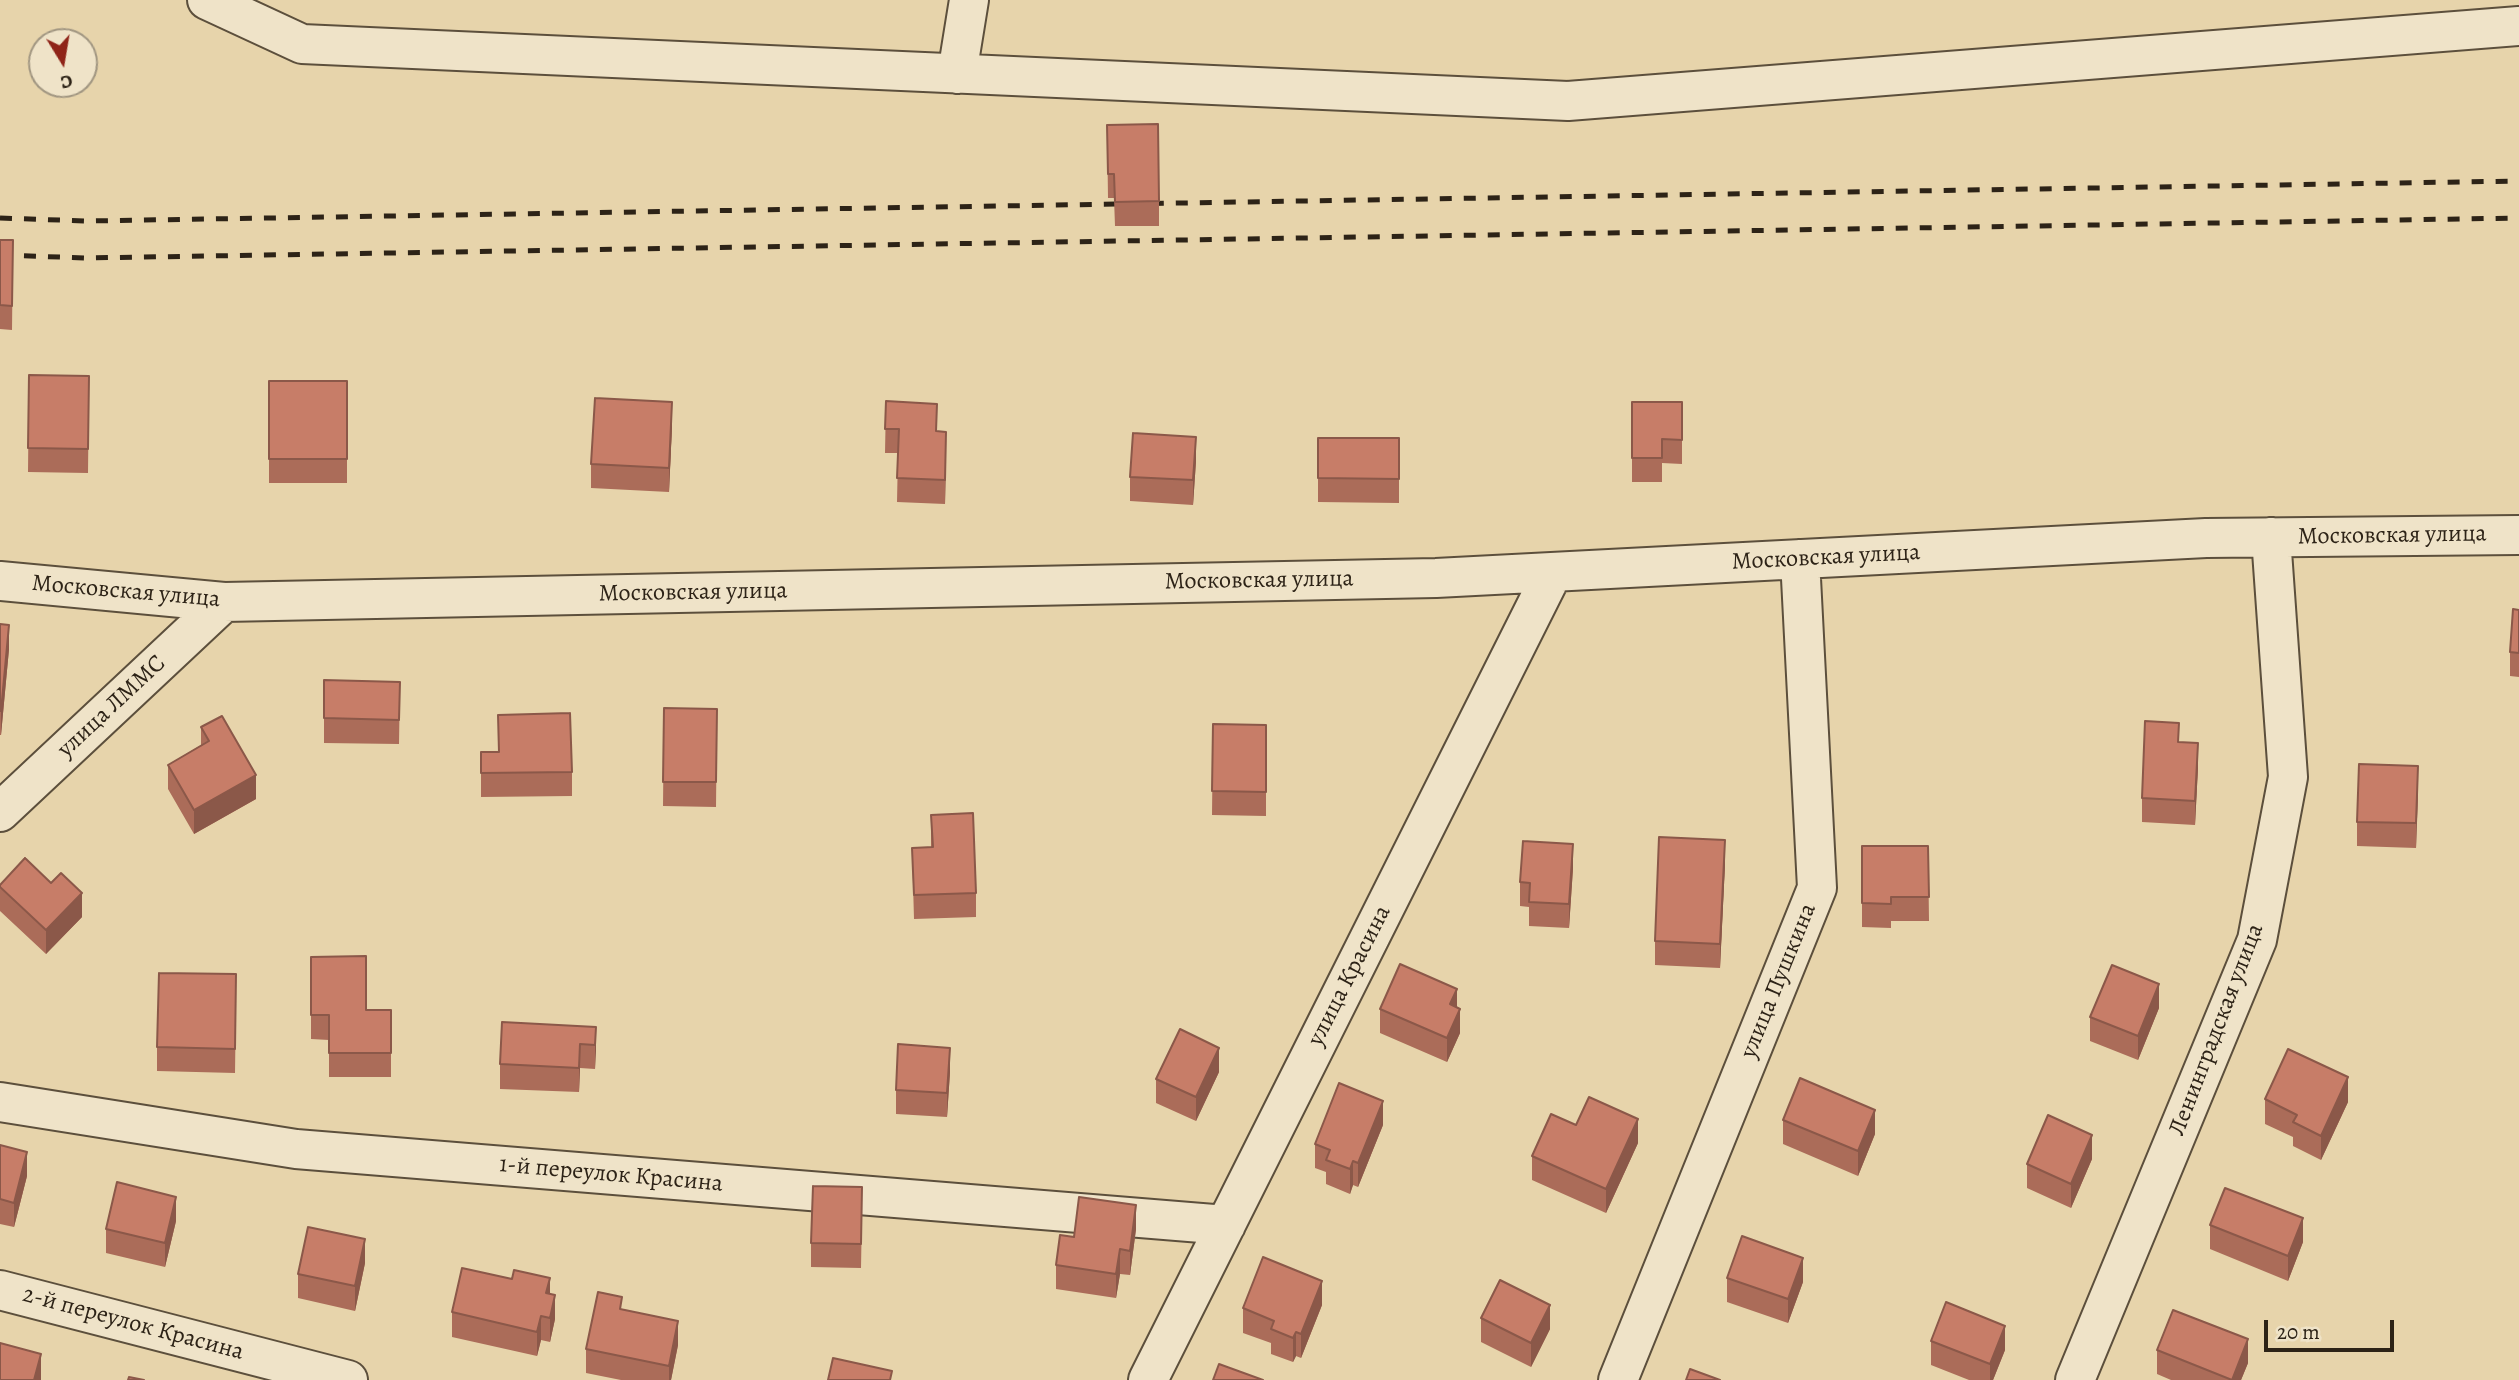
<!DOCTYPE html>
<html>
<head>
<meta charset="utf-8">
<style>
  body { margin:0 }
  #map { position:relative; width:2519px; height:1380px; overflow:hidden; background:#e7d4ab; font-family:Alegreya,serif }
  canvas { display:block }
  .north { position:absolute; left:28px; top:28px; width:70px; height:70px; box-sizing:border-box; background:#efe3c8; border:2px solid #a19681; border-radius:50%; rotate:169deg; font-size:19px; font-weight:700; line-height:28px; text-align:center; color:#2d2317 }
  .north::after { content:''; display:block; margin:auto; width:24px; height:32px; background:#8f2418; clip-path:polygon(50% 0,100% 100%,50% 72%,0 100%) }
  .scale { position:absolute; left:2264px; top:1320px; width:130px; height:32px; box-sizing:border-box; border:4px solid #2d2317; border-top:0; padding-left:9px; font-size:21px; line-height:24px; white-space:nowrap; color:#2d2317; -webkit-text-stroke:5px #efe3c8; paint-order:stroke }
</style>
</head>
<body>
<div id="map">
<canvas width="2519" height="1380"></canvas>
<div class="north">С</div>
<div class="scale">20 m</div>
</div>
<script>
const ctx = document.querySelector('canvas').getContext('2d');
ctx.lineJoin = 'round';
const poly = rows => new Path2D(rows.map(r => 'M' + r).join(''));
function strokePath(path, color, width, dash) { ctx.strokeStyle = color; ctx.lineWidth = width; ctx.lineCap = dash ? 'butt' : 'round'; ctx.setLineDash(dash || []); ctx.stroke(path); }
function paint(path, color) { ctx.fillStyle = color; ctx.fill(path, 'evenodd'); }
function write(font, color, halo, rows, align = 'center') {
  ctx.font = font + ' Alegreya,serif'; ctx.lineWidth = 5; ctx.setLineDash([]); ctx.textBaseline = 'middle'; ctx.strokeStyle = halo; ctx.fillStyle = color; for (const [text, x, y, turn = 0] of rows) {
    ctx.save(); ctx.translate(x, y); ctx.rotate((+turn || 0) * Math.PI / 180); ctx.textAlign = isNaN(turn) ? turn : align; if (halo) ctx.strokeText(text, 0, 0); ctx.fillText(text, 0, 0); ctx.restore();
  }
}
const street = poly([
  [207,0,302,44,1568,101,2519,26],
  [957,74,969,0],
  [0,581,224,602,1436,578,2206,538,2519,535],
  [0,812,224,602],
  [0,1102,296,1149,1226,1225],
  [0,1290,348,1380],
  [1148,1380,1553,572],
  [1618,1380,1817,888,1800,559],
  [2075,1380,2257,940,2288,777,2271,537]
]);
const rail = poly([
  [0,218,86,221,2519,181],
  [0,255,85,258,2519,218]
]);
const wall = poly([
  [1107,125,1159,201,1159,226,1115,226,1114,198,1108,198],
  [0,240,13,240,12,330,0,329],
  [29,375,89,376,88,473,28,472],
  [269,381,347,381,347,483,269,483],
  [886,401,937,431,946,456,945,504,897,502,898,453,885,453],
  [1632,402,1682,402,1682,464,1662,463,1662,482,1632,482],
  [672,426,669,492,591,488,591,464],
  [1318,438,1399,438,1399,503,1318,502],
  [1196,461,1193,505,1130,501,1130,477],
  [2519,610,2519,677,2510,676,2510,652],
  [0,624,9,649,1,735,0,735],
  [324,680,400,682,399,744,324,743],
  [664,708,717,709,716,807,663,806],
  [498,715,572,772,572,796,481,797,481,752,499,752],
  [1213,724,1266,725,1266,816,1212,815],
  [201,727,256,799,194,834,168,789,168,765,201,745],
  [2179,742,2198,767,2195,825,2142,822,2142,798],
  [2418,790,2416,848,2357,846,2357,822],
  [931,815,976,893,976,917,914,919,912,848,931,847],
  [1862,846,1928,846,1929,921,1891,921,1891,928,1862,927],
  [1725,864,1720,968,1655,965,1655,941],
  [1573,868,1569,928,1529,926,1529,907,1520,906,1520,882],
  [51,883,82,917,46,954,0,911,0,885],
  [311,957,366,1010,391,1010,391,1077,329,1077,329,1040,311,1039],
  [236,998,235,1073,157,1071,157,1047],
  [1457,1007,1460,1033,1447,1062,1380,1033,1380,1009],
  [2159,1008,2138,1060,2090,1041,2090,1017],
  [596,1027,595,1069,580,1068,579,1092,500,1089,500,1064],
  [950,1072,947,1117,896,1114,896,1090],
  [1219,1072,1196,1121,1156,1103,1156,1079],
  [2265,1099,2348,1102,2321,1160,2293,1146,2293,1137,2265,1124],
  [1783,1120,1875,1134,1858,1176,1783,1144],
  [1383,1125,1358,1187,1353,1185,1350,1194,1326,1184,1326,1172,1315,1168,1315,1144],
  [1576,1125,1638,1143,1606,1213,1532,1180,1532,1156],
  [0,1145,27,1176,14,1227,0,1224],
  [2092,1159,2071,1208,2027,1188,2027,1164],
  [862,1211,861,1268,811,1267,811,1243],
  [176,1221,165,1267,106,1253,106,1229],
  [2210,1225,2303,1242,2288,1281,2210,1249],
  [1136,1229,1130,1275,1120,1274,1116,1298,1056,1289,1056,1265,1074,1237],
  [365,1263,355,1311,298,1298,298,1274],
  [1727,1278,1803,1282,1788,1323,1727,1302],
  [550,1293,555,1319,550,1342,541,1340,537,1356,452,1337,452,1312],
  [1322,1305,1301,1358,1296,1356,1293,1362,1271,1354,1271,1343,1243,1333,1243,1308],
  [622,1310,678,1345,671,1380,621,1380,586,1373,586,1349],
  [1481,1318,1550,1329,1531,1367,1481,1342],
  [1931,1341,2005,1350,1993,1380,1969,1380,1931,1365],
  [2157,1350,2248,1363,2241,1380,2171,1380,2157,1374]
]);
const shadedWall = poly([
  [672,402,672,426,669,492,669,468],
  [946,432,946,456,945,504,945,480],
  [1196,437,1196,461,1193,505,1193,480],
  [9,625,9,649,1,735,1,711],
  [2198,743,2198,767,2195,825,2195,801],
  [2418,766,2418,790,2416,848,2416,823],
  [256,775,256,799,194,834,194,810],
  [1725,840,1725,864,1720,968,1720,944],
  [1573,844,1573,868,1569,928,1569,904],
  [82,893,82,917,46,954,46,930],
  [2159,984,2159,1008,2138,1060,2138,1036],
  [1457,989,1457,1013,1450,1004],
  [1460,1009,1460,1033,1447,1062,1447,1038],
  [596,1027,596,1051,595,1069,595,1045],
  [580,1044,580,1068,579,1092,579,1068],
  [950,1048,950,1072,947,1117,947,1093],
  [1219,1048,1219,1072,1196,1121,1196,1097],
  [2348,1077,2348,1102,2321,1160,2321,1136],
  [1383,1101,1383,1125,1358,1187,1358,1163],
  [1875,1110,1875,1134,1858,1176,1858,1151],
  [1638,1119,1638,1143,1606,1213,1606,1189],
  [2092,1135,2092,1159,2071,1208,2071,1184],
  [27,1152,27,1176,14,1227,14,1203],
  [1353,1161,1353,1185,1350,1194,1350,1169],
  [176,1197,176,1221,165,1267,165,1243],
  [1136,1205,1136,1229,1130,1275,1130,1251],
  [2303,1218,2303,1242,2288,1281,2288,1256],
  [365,1239,365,1263,355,1311,355,1286],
  [1120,1249,1120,1274,1116,1298,1116,1274],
  [1803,1258,1803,1282,1788,1323,1788,1299],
  [550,1278,550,1302,546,1293],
  [1322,1281,1322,1305,1301,1358,1301,1334],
  [555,1295,555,1319,550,1342,550,1318],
  [1550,1305,1550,1329,1531,1367,1531,1343],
  [541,1316,541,1340,537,1356,537,1332],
  [678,1321,678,1345,671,1380,669,1380,669,1366],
  [2005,1326,2005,1350,1993,1380,1990,1380,1990,1364],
  [1296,1332,1296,1356,1293,1362,1293,1338],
  [2248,1339,2248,1363,2241,1380,2232,1380],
  [41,1354,41,1380,34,1380]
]);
const building = poly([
  [1158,124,1159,201,1115,202,1114,174,1108,174,1107,125,1158,124],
  [0,240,13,240,12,306,0,305,0,240],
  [29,375,89,376,88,449,28,448,29,375],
  [269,381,347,381,347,459,269,459,269,381],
  [595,398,672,402,669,468,591,464,595,398],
  [886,401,937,404,936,431,946,432,945,480,897,478,899,429,885,429,886,401],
  [1632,402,1682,402,1682,440,1662,439,1662,458,1632,458,1632,402],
  [1133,433,1196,437,1193,480,1130,477,1133,433],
  [1318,438,1399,438,1399,479,1318,478,1318,438],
  [2513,609,2519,610,2519,653,2510,652,2513,609],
  [0,624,9,625,1,711,0,711,0,624],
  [324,680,400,682,399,720,324,718,324,680],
  [664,708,717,709,716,782,663,782,664,708],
  [570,713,572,772,481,773,481,752,499,752,498,715,570,713],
  [222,716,256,775,194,810,168,765,209,741,201,727,222,716],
  [2145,721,2179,723,2178,742,2198,743,2195,801,2142,798,2145,721],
  [1213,724,1266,725,1266,792,1212,791,1213,724],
  [2359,764,2418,766,2416,823,2357,822,2359,764],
  [973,813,976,893,914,895,912,848,933,847,931,815,973,813],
  [1659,837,1725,840,1720,944,1655,941,1659,837],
  [1523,841,1573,844,1569,904,1529,902,1530,883,1520,882,1523,841],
  [1862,846,1928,846,1929,897,1891,897,1891,904,1862,903,1862,846],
  [25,858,51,883,61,873,82,893,46,930,0,887,0,885,25,858],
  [366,956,366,1010,391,1010,391,1053,329,1053,329,1015,311,1015,311,957,366,956],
  [1400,964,1457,989,1450,1004,1460,1009,1447,1038,1380,1009,1400,964],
  [2112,965,2159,984,2138,1036,2090,1017,2112,965],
  [159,973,236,974,235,1049,157,1047,159,973],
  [502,1022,596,1027,595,1045,580,1044,579,1068,500,1064,502,1022],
  [1180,1029,1219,1048,1196,1097,1156,1079,1180,1029],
  [898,1044,950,1048,947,1093,896,1090,898,1044],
  [2288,1049,2348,1077,2321,1136,2293,1122,2297,1115,2265,1099,2288,1049],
  [1800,1078,1875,1110,1858,1151,1783,1120,1800,1078],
  [1339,1083,1383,1101,1358,1163,1353,1161,1350,1169,1326,1160,1330,1150,1315,1144,1339,1083],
  [1589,1097,1638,1119,1606,1189,1532,1156,1551,1114,1576,1125,1589,1097],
  [2048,1115,2092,1135,2071,1184,2027,1164,2048,1115],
  [0,1145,27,1152,14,1203,0,1199,0,1145],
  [117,1182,176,1197,165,1243,106,1229,117,1182],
  [813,1186,862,1187,861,1244,811,1243,813,1186],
  [2225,1188,2303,1218,2288,1256,2210,1225,2225,1188],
  [1079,1197,1136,1205,1130,1251,1120,1249,1116,1274,1056,1265,1060,1235,1074,1237,1079,1197],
  [308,1227,365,1239,355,1286,298,1274,308,1227],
  [1742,1236,1803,1258,1788,1299,1727,1278,1742,1236],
  [1263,1257,1322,1281,1301,1334,1296,1332,1293,1338,1271,1329,1274,1321,1243,1308,1263,1257],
  [462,1268,512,1279,514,1270,550,1278,546,1293,555,1295,550,1318,541,1316,537,1332,452,1312,462,1268],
  [1500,1280,1550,1305,1531,1343,1481,1318,1500,1280],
  [598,1292,622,1297,620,1309,678,1321,669,1366,586,1349,598,1292],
  [1946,1302,2005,1326,1990,1364,1931,1341,1946,1302],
  [2173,1310,2248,1339,2232,1380,2157,1350,2173,1310],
  [0,1343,41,1354,34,1380,0,1380,0,1343],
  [833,1358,892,1371,890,1380,828,1380,833,1358],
  [1219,1364,1263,1380,1213,1380,1219,1364],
  [1690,1369,1720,1380,1686,1380,1690,1369],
  [129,1377,144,1380,128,1380,129,1377]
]);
const streetNames = [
  ["Московская улица",2392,536,-1],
  ["Московская улица",1826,558,-3],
  ["Московская улица",1259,581,-1],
  ["Московская улица",126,592,5],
  ["Московская улица",693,593,-1],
  ["улица ЛММС",112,707,-43],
  ["улица Красина",1350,976,-63],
  ["улица Пушкина",1779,981,-68],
  ["Ленинградская улица",2217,1030,-69],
  ["1-й переулок Красина",611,1175,5],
  ["2-й переулок Красина",133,1324,15]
];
strokePath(street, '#5c4f3c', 42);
strokePath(street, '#efe3c8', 38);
strokePath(rail, '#2d2317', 5, [12, 12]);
paint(wall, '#ab6c59');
paint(shadedWall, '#8b5849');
paint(building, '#c77d68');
strokePath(building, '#8b5849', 2);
write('24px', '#2d2317', '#efe3c8', streetNames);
</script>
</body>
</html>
